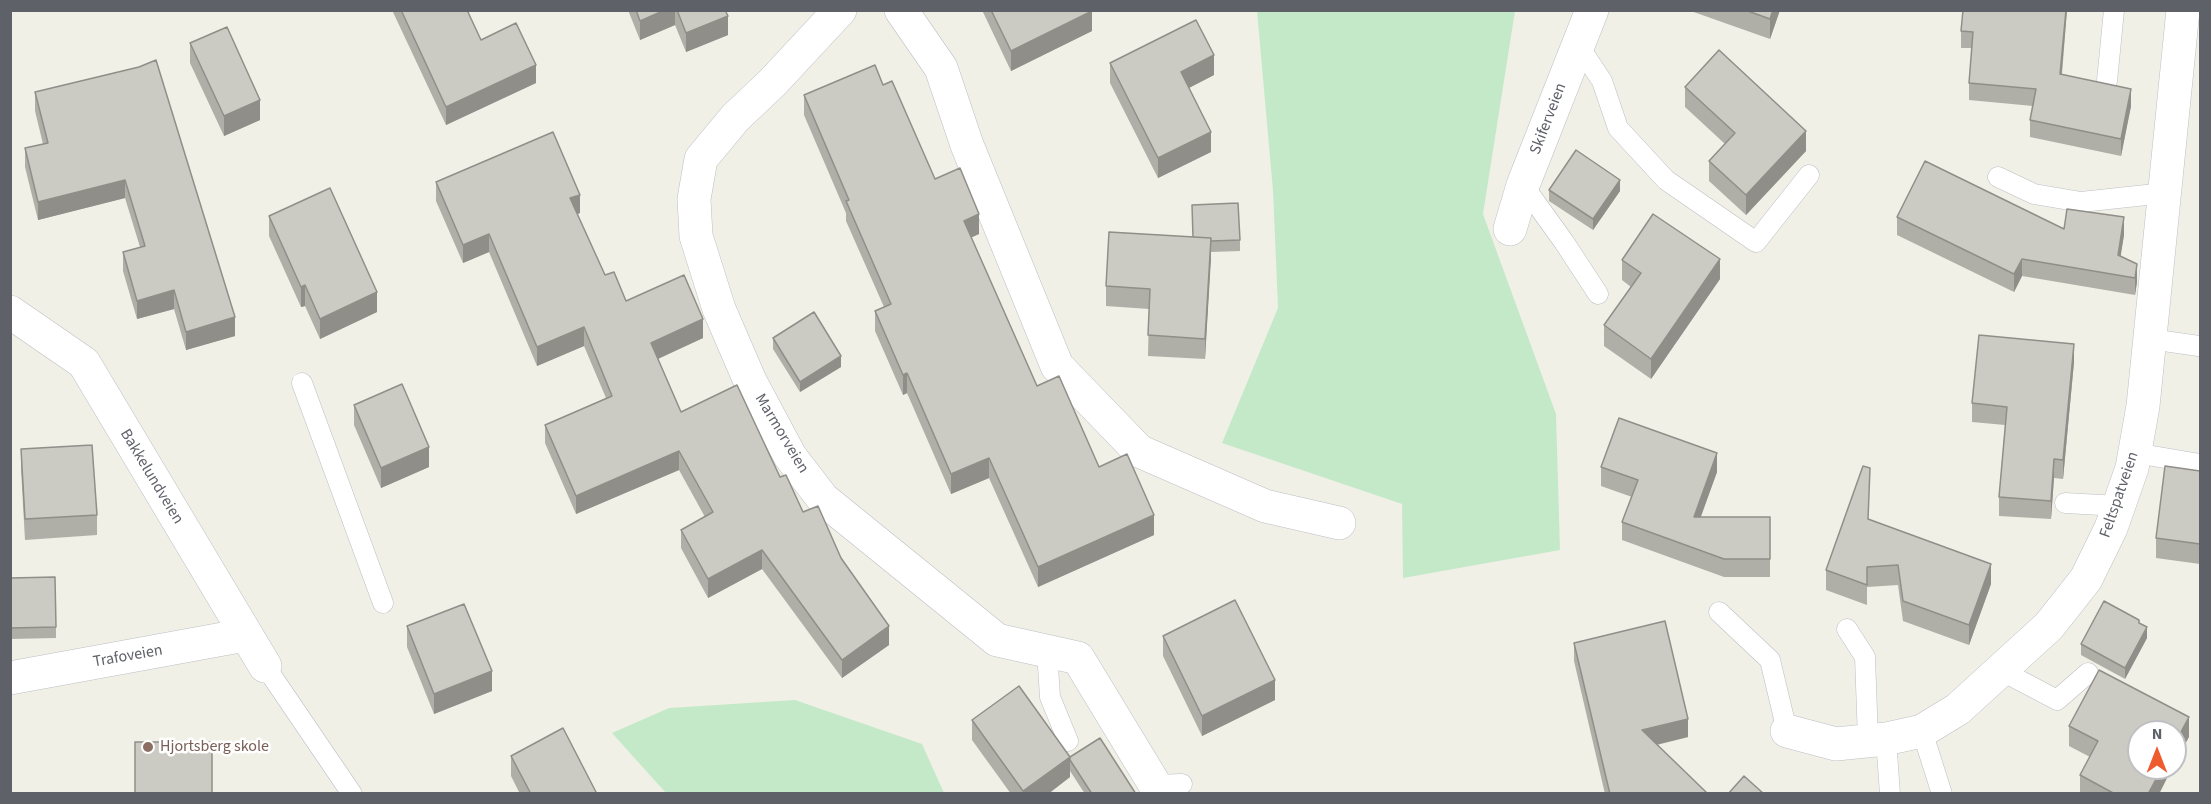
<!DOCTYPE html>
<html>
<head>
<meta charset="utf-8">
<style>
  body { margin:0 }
  #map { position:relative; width:2211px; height:804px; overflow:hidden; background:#f1f0e7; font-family:"Source Sans 3",sans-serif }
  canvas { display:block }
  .frame { position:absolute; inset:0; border:12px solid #5f6168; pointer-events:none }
  .north { position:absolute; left:2127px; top:720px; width:60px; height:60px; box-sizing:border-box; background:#fff; border:2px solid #bfc0c3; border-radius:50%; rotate:0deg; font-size:16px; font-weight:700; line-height:24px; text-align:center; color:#5f6168 }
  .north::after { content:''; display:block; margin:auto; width:21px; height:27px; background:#ef5b2f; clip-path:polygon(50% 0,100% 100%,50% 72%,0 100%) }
</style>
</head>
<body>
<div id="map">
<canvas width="2211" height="804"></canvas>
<div class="frame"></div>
<div class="north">N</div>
</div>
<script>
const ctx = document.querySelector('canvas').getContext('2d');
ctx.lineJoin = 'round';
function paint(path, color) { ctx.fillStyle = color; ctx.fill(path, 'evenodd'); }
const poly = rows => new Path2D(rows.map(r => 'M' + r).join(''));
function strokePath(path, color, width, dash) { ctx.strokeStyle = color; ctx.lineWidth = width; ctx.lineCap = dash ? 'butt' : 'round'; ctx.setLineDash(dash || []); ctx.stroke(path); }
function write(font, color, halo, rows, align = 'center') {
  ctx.font = font + ' "Source Sans 3",sans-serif'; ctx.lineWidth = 5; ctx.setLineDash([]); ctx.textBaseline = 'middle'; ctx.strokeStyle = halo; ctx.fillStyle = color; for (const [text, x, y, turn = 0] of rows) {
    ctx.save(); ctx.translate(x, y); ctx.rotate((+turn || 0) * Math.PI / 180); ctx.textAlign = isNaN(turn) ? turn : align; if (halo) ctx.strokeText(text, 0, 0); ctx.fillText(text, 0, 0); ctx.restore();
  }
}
const green = poly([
  [1257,11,1515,11,1483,214,1556,414,1560,550,1403,578,1402,504,1222,443,1278,308,1273,191],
  [795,700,922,744,944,793,666,793,612,733,669,708]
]);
const service = poly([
  [1578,45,1602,81,1618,128,1666,180,1756,242,1809,175],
  [2107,81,2114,10],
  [1998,177,2034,194,2081,202,2165,193],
  [1523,185,1564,242,1598,294],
  [2150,339,2199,346],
  [302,383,383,603],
  [2135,453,2200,464],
  [2065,503,2119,506],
  [1719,612,1770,660,1787,731],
  [1847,629,1865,657,1868,740],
  [1047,651,1050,697,1068,741],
  [265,666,352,794],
  [2000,670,2057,700,2088,673],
  [1922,731,1942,794],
  [1886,739,1890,794],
  [1152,793,1155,785,1182,784]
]);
const minor = poly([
  [840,10,773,82,735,118,701,159,694,199,696,236,719,309,750,381,790,456,823,499,997,640,1078,658,1155,785],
  [901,10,941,68,967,145,1057,366,1139,451,1265,506,1339,523],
  [1510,229,1523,185,1592,10],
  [10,312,84,363,265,666],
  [10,678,245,635],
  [1787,731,1836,744,1886,739,1922,731,1958,709,2049,626,2086,579,2111,528,2132,468,2143,406,2183,10]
]);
const wall = poly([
  [392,10,467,10,481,40,536,83,446,125],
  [628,10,725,10,728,35,686,52,675,25,640,40],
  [982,10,1092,10,1092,31,1011,71],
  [1688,10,1780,10,1770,39],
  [2067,10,2062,75,2131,106,2121,156,2030,137,2030,120,2033,106,1969,100,1969,83,1972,48,1961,48,1961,31],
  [190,43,260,120,224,136,190,63],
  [1110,63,1214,75,1189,88,1211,152,1158,178,1110,83],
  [139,67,235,336,186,350,174,309,137,319,123,271,123,252,140,247,125,198,38,220,25,167,25,148,43,144,35,111,35,92],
  [883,85,935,179,979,234,971,237,1037,386,1099,467,1154,535,1038,587,989,478,951,494,907,393,903,395,875,331,875,311,884,307,846,221,846,213,804,115,804,95],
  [1685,87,1806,151,1746,215,1709,181,1709,161,1725,144,1685,107],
  [436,182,580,213,577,214,605,275,626,301,703,338,658,359,681,412,780,477,803,512,841,558,889,645,842,678,762,569,708,598,681,548,681,530,705,517,679,470,576,514,545,443,545,425,606,398,584,346,537,366,489,252,463,263,436,201],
  [1549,190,1620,191,1593,230,1549,201],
  [269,216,377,312,320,339,305,306,301,307,269,236],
  [1897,217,2064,229,2124,235,2120,256,2137,264,2137,282,2135,295,2022,276,2014,292,1897,235],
  [1109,232,1240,240,1240,251,1211,252,1205,359,1148,356,1149,309,1106,306,1106,286],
  [1622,260,1720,279,1651,379,1604,346,1604,325,1631,287,1622,280],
  [773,338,841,367,800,392,773,349],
  [2074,362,2063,479,2054,478,2051,519,1999,516,1999,497,2005,425,1972,422,1972,403],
  [354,405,429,467,381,488,354,425],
  [21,449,97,515,97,535,25,540,21,469],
  [1601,467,1717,472,1700,517,1770,517,1770,577,1724,577,1622,540,1622,522,1632,497,1601,486],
  [2200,471,2200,564,2156,558,2156,538],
  [1869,519,1991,584,1969,645,1903,621,1898,585,1867,587,1867,605,1826,590,1826,570],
  [10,578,56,627,56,638,10,639],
  [2139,623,2147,638,2125,679,2081,655,2081,644],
  [407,626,492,691,434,714,407,647],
  [1163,636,1275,700,1202,736,1163,656],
  [1574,643,1688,737,1657,745,1706,794,1605,794,1574,661],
  [972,720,1070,757,1136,794,1085,794,1070,771,1070,777,1048,794,1011,794,972,740],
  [2069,726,2189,737,2139,768,2172,768,2159,794,2080,794,2080,775,2090,757,2069,746],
  [511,756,597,794,520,794,511,776]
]);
const shadedWall = poly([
  [665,10,675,10,675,25,640,40,640,21],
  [1773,10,1780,10,1770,39,1770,19],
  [2066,10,2067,10,2060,91,2060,74],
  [1092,11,1092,31,1011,71,1011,51],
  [728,16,728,35,686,52,686,33],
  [1214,55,1214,75,1181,92,1181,72],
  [536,65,536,83,446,125,446,107],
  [2131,89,2131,106,2121,156,2121,139],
  [260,100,260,120,224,136,224,116],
  [1806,131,1806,151,1746,215,1746,195],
  [1211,132,1211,152,1158,178,1158,158],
  [125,180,125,198,38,220,38,202],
  [1620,180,1620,191,1593,230,1593,219],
  [580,195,580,213,570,217,570,198],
  [979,214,979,234,964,241,964,221],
  [2124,217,2124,235,2118,273,2118,255],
  [489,234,489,252,463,263,463,245],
  [1211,238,1211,259,1205,359,1205,339],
  [1720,259,1720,279,1651,379,1651,359],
  [2022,259,2022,276,2014,292,2014,274],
  [2137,264,2137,282,2135,295,2135,278],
  [305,285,305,306,301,307,301,287],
  [174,290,174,309,137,319,137,301],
  [377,292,377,312,320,339,320,319],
  [235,317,235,336,186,350,186,332],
  [703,319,703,338,651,362,651,343],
  [584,327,584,346,537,366,537,347],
  [2074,344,2074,362,2063,479,2063,460],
  [841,356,841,367,800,392,800,382],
  [907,373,907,393,903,395,903,375],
  [429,447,429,467,381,488,381,468],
  [679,451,679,470,576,514,576,496],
  [1717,453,1717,472,1694,536,1694,517],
  [989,458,989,478,951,494,951,474],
  [2054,459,2054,478,2051,519,2051,501],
  [1154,515,1154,535,1038,587,1038,567],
  [762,550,762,569,708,598,708,579],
  [1991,564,1991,584,1969,645,1969,625],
  [889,626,889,645,842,678,842,660],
  [2147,627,2147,638,2125,679,2125,668],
  [492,671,492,691,434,714,434,694],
  [1275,680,1275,700,1202,736,1202,716],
  [2189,717,2189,737,2175,763,2175,743],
  [1688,719,1688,737,1642,748,1642,730],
  [1070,757,1070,777,1048,794,1023,794,1023,791],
  [2162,768,2172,768,2159,794,2148,794]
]);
const building = poly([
  [401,10,467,10,481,40,516,23,536,65,446,107,401,10],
  [636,10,665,10,640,21,636,10],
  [677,10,725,10,728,16,686,33,677,10],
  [991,10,1092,10,1092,11,1011,51,991,10],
  [1745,10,1773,10,1770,19,1745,10],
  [1963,10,2066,10,2060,74,2131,89,2121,139,2030,120,2036,89,1969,83,1973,32,1961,31,1963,10],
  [1196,20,1214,55,1181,72,1211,132,1158,158,1110,63,1196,20],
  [227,27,260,100,224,116,190,43,227,27],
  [1719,50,1806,131,1746,195,1709,161,1735,133,1685,87,1719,50],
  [156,60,235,317,186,332,174,290,137,301,123,252,145,246,125,180,38,202,25,148,48,143,35,92,139,67,156,60],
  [875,65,883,85,892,81,935,179,960,168,979,214,964,221,1037,386,1059,376,1099,467,1127,454,1154,515,1038,567,989,458,951,474,907,373,903,375,875,311,891,304,846,201,849,200,804,95,875,65],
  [553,132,580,195,570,198,605,275,614,272,626,301,684,275,703,319,651,343,681,412,737,385,780,477,786,475,803,512,818,506,841,558,889,626,842,660,762,550,708,579,681,530,713,512,679,451,576,496,545,425,612,396,584,327,537,347,489,234,463,245,436,182,553,132],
  [1576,150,1620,180,1593,219,1549,190,1576,150],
  [1925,161,2064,229,2067,209,2124,217,2118,255,2137,264,2135,278,2022,259,2014,274,1897,217,1925,161],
  [330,188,377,292,320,319,305,285,301,287,269,216,330,188],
  [1238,203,1240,240,1211,241,1211,238,1193,237,1192,205,1238,203],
  [1653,214,1720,259,1651,359,1604,325,1641,273,1622,260,1653,214],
  [1109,232,1211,238,1205,339,1148,335,1150,289,1106,286,1109,232],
  [814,312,841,356,800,382,773,338,814,312],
  [1979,335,2074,344,2063,460,2054,459,2051,501,1999,497,2007,407,1972,403,1979,335],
  [402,384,429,447,381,468,354,405,402,384],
  [1619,418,1717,453,1694,517,1770,517,1770,559,1724,559,1622,522,1638,480,1601,467,1619,418],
  [92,445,97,515,25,519,21,449,92,445],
  [1863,466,1870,468,1868,519,1991,564,1969,625,1903,601,1898,565,1867,567,1867,585,1826,570,1863,466],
  [2165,466,2200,471,2200,544,2156,538,2165,466],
  [55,577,56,627,10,628,10,578,55,577],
  [1235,600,1275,680,1202,716,1163,636,1235,600],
  [2104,601,2139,620,2139,623,2147,627,2125,668,2081,644,2104,601],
  [464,604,492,671,434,694,407,626,464,604],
  [1665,621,1688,719,1642,730,1706,792,1706,794,1610,794,1574,643,1665,621],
  [2099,670,2189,717,2175,743,2175,732,2139,732,2139,768,2162,768,2148,794,2115,794,2080,775,2098,741,2069,726,2099,670],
  [1019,686,1070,757,1023,791,972,720,1019,686],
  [563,728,597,794,531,794,511,756,563,728],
  [1100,738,1136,794,1092,794,1070,760,1070,757,1100,738],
  [135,742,212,742,212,794,135,794,135,742],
  [1744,776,1764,794,1728,794,1744,776]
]);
const markers = [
  [148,747,6,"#8d6e63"]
];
const streetNames = [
  ["Skiferveien",1549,119,-69],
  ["Marmorveien",781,434,59],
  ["Bakkelundveien",151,477,59],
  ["Feltspatveien",2120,495,-71],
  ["Trafoveien",128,657,-10]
];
const educationNames = [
  ["Hjortsberg skole",160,747]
];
paint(green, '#c4e9c9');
strokePath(service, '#bcbec3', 21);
strokePath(minor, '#bcbec3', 34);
strokePath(service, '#fff', 20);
strokePath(minor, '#fff', 33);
paint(wall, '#afafa8');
paint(shadedWall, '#8f8e88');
paint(building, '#cccbc3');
strokePath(building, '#8f8e88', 1.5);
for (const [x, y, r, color] of markers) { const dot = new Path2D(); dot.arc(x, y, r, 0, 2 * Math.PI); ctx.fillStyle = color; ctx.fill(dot); strokePath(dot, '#fff', 2); }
write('16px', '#5f6168', '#fff', streetNames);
write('16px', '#785e54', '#fff', educationNames, 'left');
</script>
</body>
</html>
